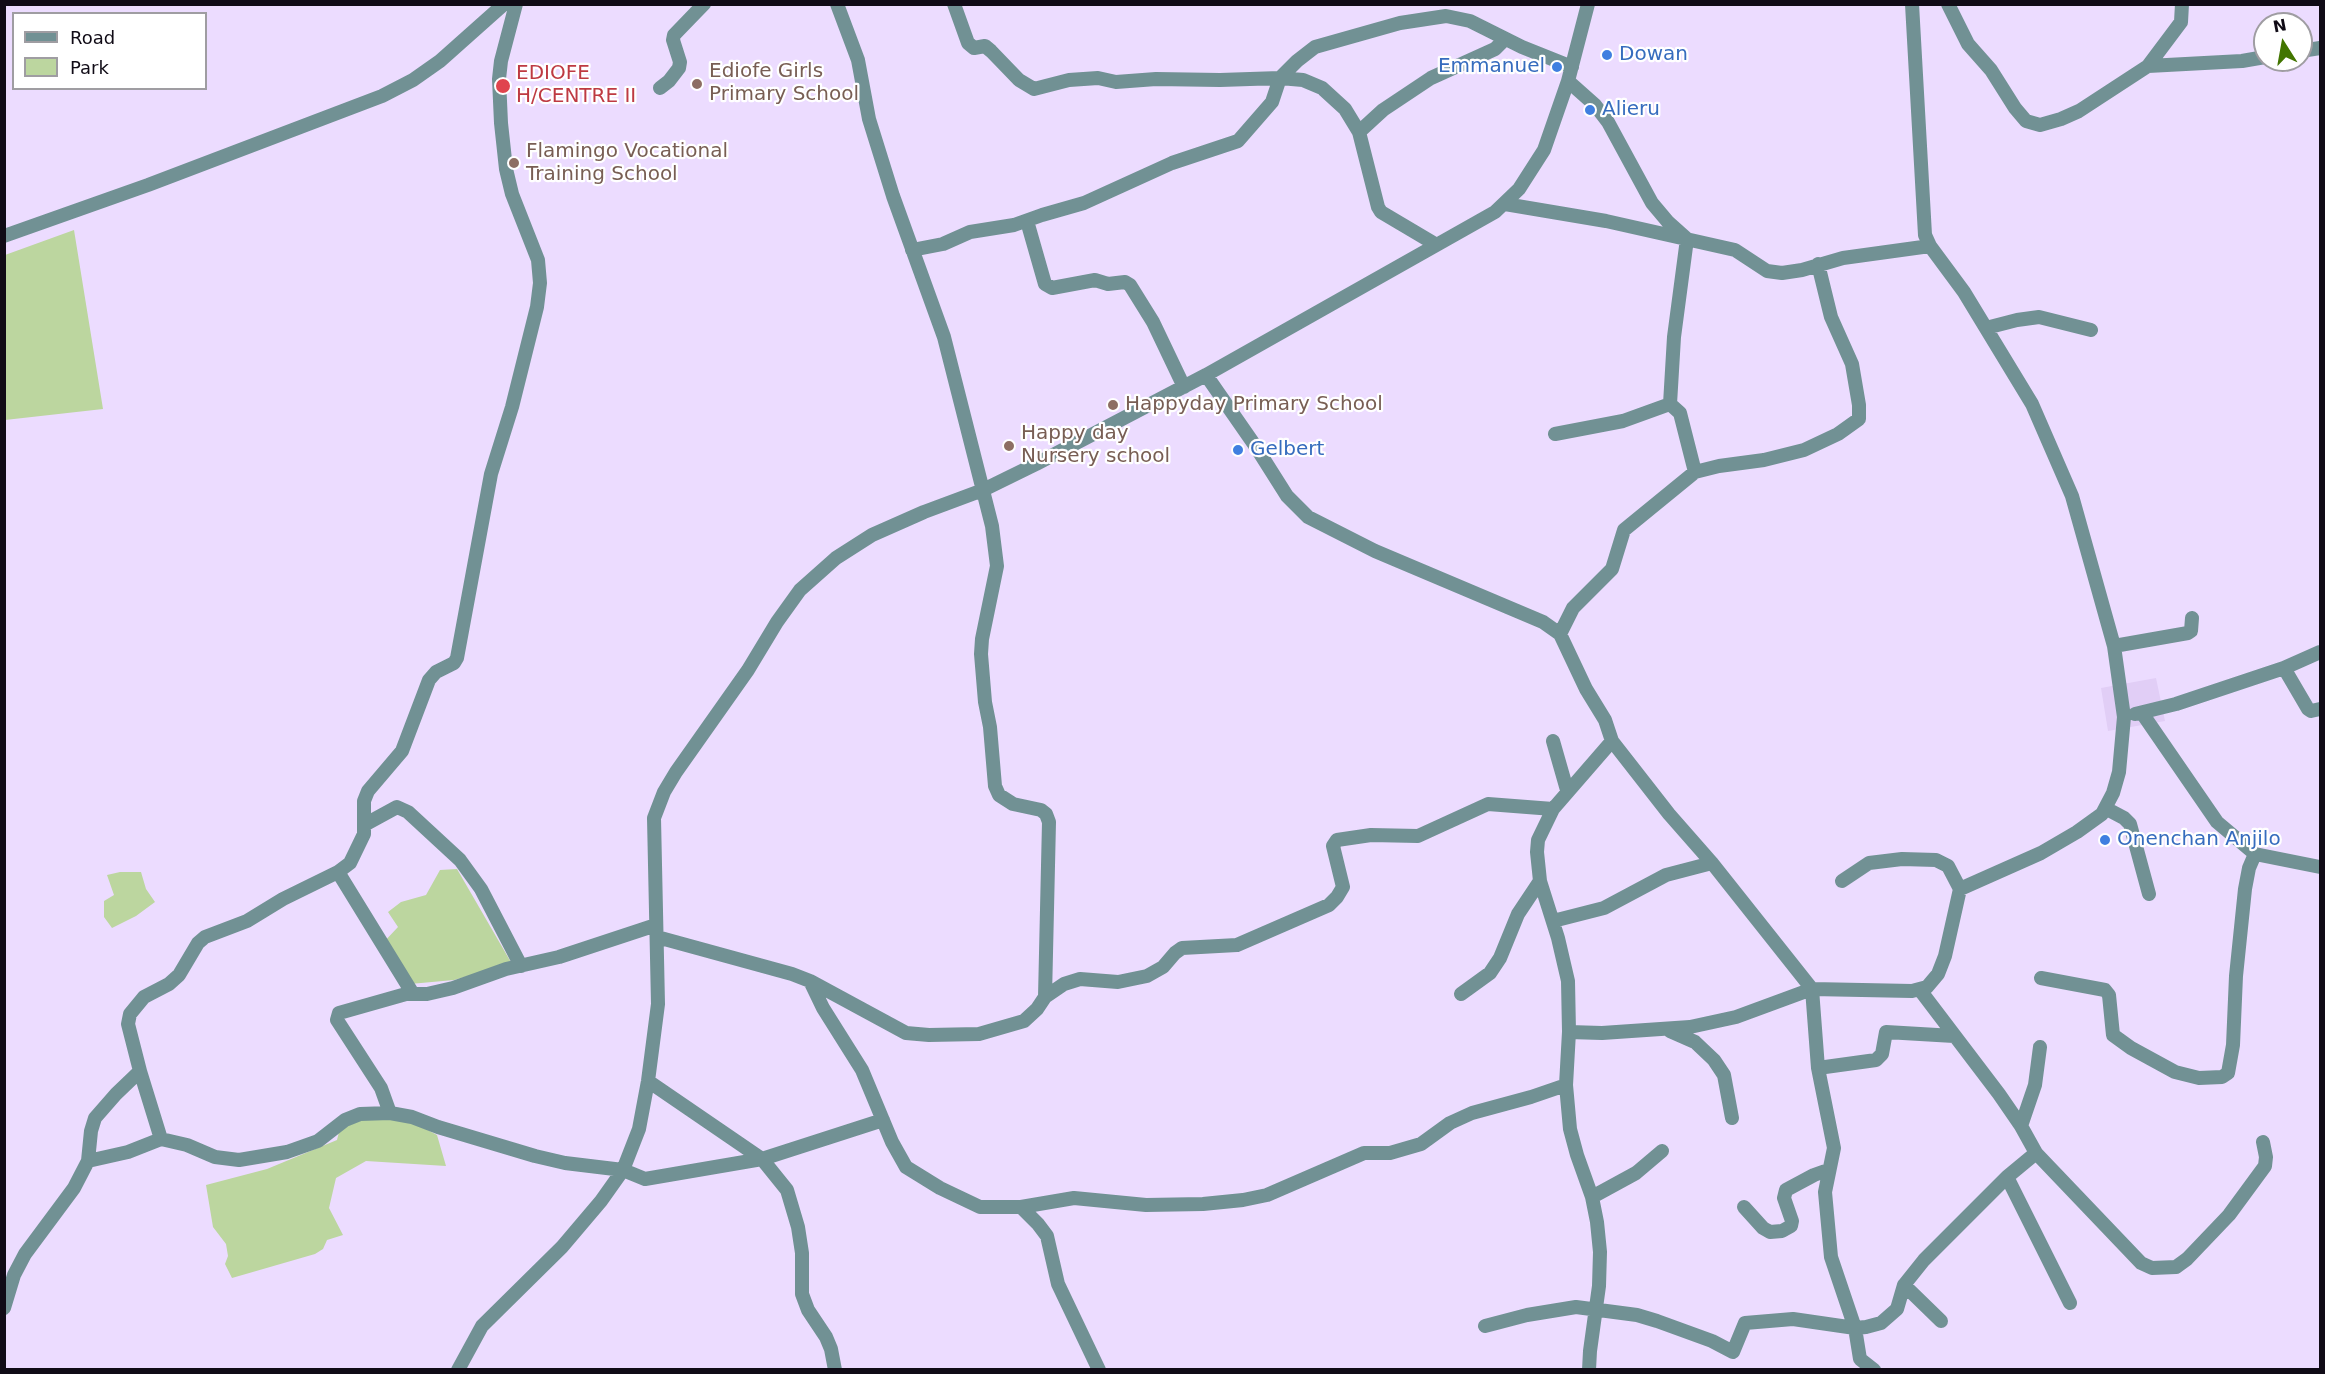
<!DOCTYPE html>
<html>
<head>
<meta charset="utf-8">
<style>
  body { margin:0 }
  #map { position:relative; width:2325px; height:1374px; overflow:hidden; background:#ecdcff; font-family:"DejaVu Sans",sans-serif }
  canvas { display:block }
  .frame { position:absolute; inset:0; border:6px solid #100b16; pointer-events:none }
  .legend { position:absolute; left:12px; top:12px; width:195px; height:78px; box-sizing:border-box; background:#fff; border:2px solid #9f9da2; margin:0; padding:8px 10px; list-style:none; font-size:18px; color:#100b16 }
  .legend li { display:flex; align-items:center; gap:12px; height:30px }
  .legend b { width:30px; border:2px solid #9f9da2 }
  .north { position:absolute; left:2253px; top:12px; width:60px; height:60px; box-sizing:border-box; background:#fff; border:2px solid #9f9da2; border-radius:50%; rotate:349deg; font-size:16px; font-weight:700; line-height:24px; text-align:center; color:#100b16 }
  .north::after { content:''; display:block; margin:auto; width:21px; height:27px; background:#427500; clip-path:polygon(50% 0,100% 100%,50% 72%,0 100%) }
</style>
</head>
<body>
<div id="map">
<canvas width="2325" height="1374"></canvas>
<div class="frame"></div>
<ul class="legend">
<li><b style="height:8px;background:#719194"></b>Road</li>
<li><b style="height:16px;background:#bcd69f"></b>Park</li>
</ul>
<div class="north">N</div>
</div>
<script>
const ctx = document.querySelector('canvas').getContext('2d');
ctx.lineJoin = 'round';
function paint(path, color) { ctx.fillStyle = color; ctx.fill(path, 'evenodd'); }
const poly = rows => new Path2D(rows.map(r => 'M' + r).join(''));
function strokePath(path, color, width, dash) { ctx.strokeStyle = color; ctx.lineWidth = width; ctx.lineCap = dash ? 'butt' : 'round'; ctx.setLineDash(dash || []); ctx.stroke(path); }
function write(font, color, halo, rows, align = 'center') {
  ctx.font = font + ' "DejaVu Sans",sans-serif'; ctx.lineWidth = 4.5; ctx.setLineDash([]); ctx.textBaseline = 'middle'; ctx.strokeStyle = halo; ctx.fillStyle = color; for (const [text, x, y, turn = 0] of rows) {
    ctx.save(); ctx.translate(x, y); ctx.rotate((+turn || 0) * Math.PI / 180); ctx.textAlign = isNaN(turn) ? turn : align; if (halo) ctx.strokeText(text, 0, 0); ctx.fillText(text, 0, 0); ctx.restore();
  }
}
const built = poly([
  [2156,678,2165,721,2108,731,2101,688]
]);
const green = poly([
  [74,230,103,409,5,420,5,255],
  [457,869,512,964,454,980,410,984,382,944,398,927,388,912,401,902,426,895,440,870],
  [120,872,141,872,146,889,155,902,136,916,112,928,104,917,104,901,114,895,107,875],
  [363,1115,413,1122,437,1135,446,1166,366,1161,336,1178,329,1208,343,1235,327,1240,323,1249,315,1254,232,1278,225,1264,228,1256,226,1244,213,1227,206,1185,267,1169,337,1140,341,1124]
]);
const minor = poly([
  [837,4,858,60,869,119,893,196,944,337,992,526,997,566,982,639,981,654,985,702,990,727,995,786,999,795,1013,804,1041,810,1046,814,1049,822,1045,997],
  [954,4,968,43,974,48,985,46,991,51,1019,80,1034,89,1069,80,1098,78,1116,82,1156,79,1220,80,1280,78,1303,80,1322,88,1345,109,1359,132,1378,207,1381,212,1435,244],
  [1948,4,1968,44,1991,70,2015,108,2026,121,2040,125,2061,119,2079,111,2148,66,2242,61,2265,57],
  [2301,51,2320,48],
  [2148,66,2181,22,2182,4],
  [1568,81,1595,105,1608,122,1652,203,1668,222,1687,239,1674,337,1670,404,1680,413,1695,472],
  [660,88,669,81,679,68,680,62,673,40,674,35,704,4],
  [1359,132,1383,110,1431,78,1495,49,1505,39],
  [1505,204,1606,221,1735,250,1767,271,1782,273,1802,270,1843,258,1930,246],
  [1027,221,1045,284,1052,288,1095,280,1108,284,1125,282,1130,285,1153,322,1184,387],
  [4,236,148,185,382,96,413,80,440,61,504,4],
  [912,250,943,244,970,232,1014,225,1042,215,1084,203,1172,163,1238,141,1272,102,1280,78,1297,61,1315,47,1400,23,1446,16,1470,21,1522,47,1572,67],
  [1986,328,2017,320,2039,317,2091,330],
  [1206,375,1256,447,1287,496,1308,517,1375,551,1543,622,1560,634,1586,689,1605,720,1612,741,1669,814,1712,863,1812,989,1818,1068,1834,1148,1825,1192,1831,1257,1855,1328,1860,1359,1874,1370],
  [1555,434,1623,421,1670,404],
  [1560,634,1573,608,1612,569,1624,530,1695,472,1719,466,1764,460,1804,450,1838,434,1859,419,1859,405,1852,364,1831,317,1818,264],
  [2114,646,2188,633,2191,631,2192,618],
  [2284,668,2308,709,2311,711,2320,709],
  [2135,714,2176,704,2284,668,2320,652],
  [1553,741,1567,790],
  [2107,809,2124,818,2130,824,2149,894],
  [364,825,397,807,408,812,460,860,481,889,521,966],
  [2255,854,2320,867],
  [338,872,413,994],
  [1842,881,1869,863,1902,859,1936,860,1948,866,1960,889],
  [1553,921,1604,908,1666,875,1712,863],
  [657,937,792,974,810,981,906,1033,929,1035,979,1034,1024,1021,1037,1009,1045,997,1064,984,1080,979,1118,982,1147,976,1163,967,1175,953,1182,948,1237,945,1329,905,1337,897,1343,887,1333,846,1337,840,1371,835,1418,836,1488,804,1553,809],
  [2041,978,2105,990,2109,995,2113,1035,2131,1048,2175,1072,2199,1078,2222,1077,2228,1073,2233,1045,2236,976,2245,889,2249,868,2255,854,2217,822,2142,713],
  [810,981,823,1008,862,1070,892,1142,906,1167,940,1188,980,1207,1021,1207,1038,1224,1047,1236,1058,1284,1099,1370],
  [1920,990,1999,1094,2021,1126,2036,1153,2141,1263,2152,1268,2176,1267,2187,1259,2229,1215,2265,1166,2266,1157,2263,1142],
  [1461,994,1490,973,1500,958,1518,914,1540,881],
  [1670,1031,1695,1042,1714,1060,1724,1075,1732,1118],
  [1569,1032,1602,1033,1690,1027,1736,1017,1812,989,1912,991,1927,987,1938,974,1945,956,1960,889,2041,853,2077,832,2102,814,2113,793,2119,772,2124,717,2114,646,2072,496,2032,404,1964,292,1930,246,1925,235,1912,4],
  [1818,1068,1876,1060,1882,1054,1886,1032,1954,1036],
  [140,1071,161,1139],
  [648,1081,762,1159,787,1190,798,1227,802,1253,802,1294,808,1310,826,1337,831,1349,835,1370],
  [390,1113,381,1088,337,1020,339,1013,406,994,427,994,453,988,506,969,559,957,656,925],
  [2021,1126,2035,1085,2040,1047],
  [88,1161,91,1131,95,1118,116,1094,140,1071,128,1024,130,1014,144,997,169,984,179,975,198,943,205,937,247,921,283,899,338,872,350,863,364,834,364,801,368,791,402,751,429,680,436,672,454,663,457,658,491,474,512,407,537,307,540,283,538,260,512,194,506,169,501,123,499,79,501,61,516,4],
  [2007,1177,2070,1303],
  [1592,1197,1636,1173,1662,1151],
  [1021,1207,1074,1198,1146,1205,1203,1204,1243,1200,1267,1195,1364,1153,1390,1153,1421,1144,1450,1123,1472,1113,1531,1097,1566,1085],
  [1744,1207,1763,1228,1770,1232,1782,1231,1791,1226,1792,1221,1784,1198,1786,1190,1814,1175,1828,1170],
  [1904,1285,1941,1321],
  [4,1308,14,1275,25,1254,74,1188,88,1161,128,1152,161,1139,187,1145,215,1157,239,1160,287,1152,318,1141,345,1120,360,1114,390,1113,412,1117,438,1127,535,1156,565,1163,623,1170,645,1179,762,1159,883,1120],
  [1485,1326,1527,1315,1576,1307,1637,1315,1657,1321,1712,1341,1733,1352,1745,1323,1793,1319,1855,1328,1866,1327,1881,1323,1897,1309,1904,1285,1924,1260,2007,1177,2036,1153],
  [458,1370,482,1326,562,1247,601,1201,623,1170,639,1129,648,1081,658,1004,654,818,664,792,676,772,748,670,777,622,800,590,836,558,872,535,924,512,983,490,1036,464,1206,375,1495,212,1519,189,1544,150,1568,81,1588,4],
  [1589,1370,1590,1351,1599,1286,1600,1252,1597,1222,1592,1197,1577,1155,1570,1129,1566,1085,1569,1032,1568,981,1558,938,1540,881,1537,852,1538,840,1553,809,1612,741]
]);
const markers = [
  [1607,55,6,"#3f7fe0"],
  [1557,67,6,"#3f7fe0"],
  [697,84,6,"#8d6e63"],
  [503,86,8,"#e0444e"],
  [1590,110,6,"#3f7fe0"],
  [514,163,6,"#8d6e63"],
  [1113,405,6,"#8d6e63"],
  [1009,446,6,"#8d6e63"],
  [1238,450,6,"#3f7fe0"],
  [2105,840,6,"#3f7fe0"]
];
const shopNames = [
  ["Dowan",1619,55],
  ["Emmanuel",1545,67,"right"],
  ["Alieru",1602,110],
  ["Gelbert",1250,450],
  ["Onenchan Anjilo",2117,840]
];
const educationNames = [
  ["Ediofe Girls",709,72],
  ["Primary School",709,95],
  ["Flamingo Vocational",526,152],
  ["Training School",526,175],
  ["Happyday Primary School",1125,405],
  ["Happy day",1021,434],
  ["Nursery school",1021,457]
];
const healthNames = [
  ["EDIOFE",516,74],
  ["H/CENTRE II",516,97]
];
paint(built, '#e1cef6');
paint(green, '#bcd69f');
strokePath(minor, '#719194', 14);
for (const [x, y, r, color] of markers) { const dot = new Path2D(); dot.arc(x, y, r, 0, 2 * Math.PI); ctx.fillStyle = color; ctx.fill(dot); strokePath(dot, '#fff', 2); }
write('20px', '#366cbe', '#fff', shopNames, 'left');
write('20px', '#785e54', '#fff', educationNames, 'left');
write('20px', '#be3a42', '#fff', healthNames, 'left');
</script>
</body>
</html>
